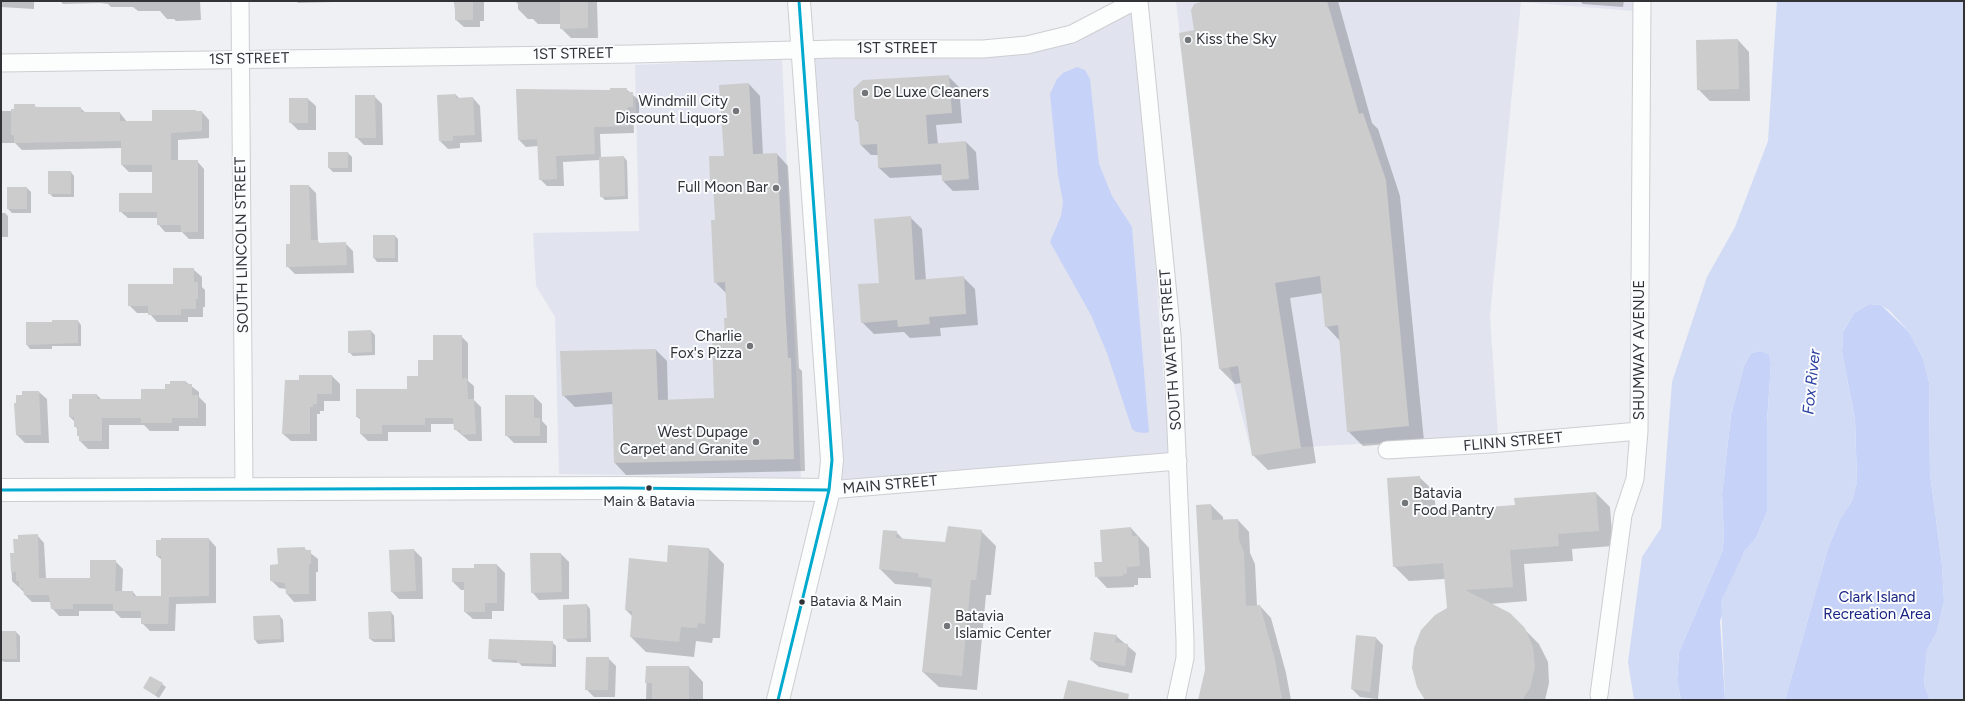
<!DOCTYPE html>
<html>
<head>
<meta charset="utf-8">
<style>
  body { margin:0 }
  #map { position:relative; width:1965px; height:701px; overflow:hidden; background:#eef0f4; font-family:Figtree,sans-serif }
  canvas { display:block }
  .frame { position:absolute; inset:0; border:2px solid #323337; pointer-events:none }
</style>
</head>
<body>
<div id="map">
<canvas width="1965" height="701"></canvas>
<div class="frame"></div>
</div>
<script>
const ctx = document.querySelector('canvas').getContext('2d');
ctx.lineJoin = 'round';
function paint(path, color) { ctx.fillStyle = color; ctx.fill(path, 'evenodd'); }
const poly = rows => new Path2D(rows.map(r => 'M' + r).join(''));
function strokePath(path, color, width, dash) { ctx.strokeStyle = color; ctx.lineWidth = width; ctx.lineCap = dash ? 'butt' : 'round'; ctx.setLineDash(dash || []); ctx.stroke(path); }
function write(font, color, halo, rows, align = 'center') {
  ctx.font = font + ' Figtree,sans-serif'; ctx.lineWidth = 4; ctx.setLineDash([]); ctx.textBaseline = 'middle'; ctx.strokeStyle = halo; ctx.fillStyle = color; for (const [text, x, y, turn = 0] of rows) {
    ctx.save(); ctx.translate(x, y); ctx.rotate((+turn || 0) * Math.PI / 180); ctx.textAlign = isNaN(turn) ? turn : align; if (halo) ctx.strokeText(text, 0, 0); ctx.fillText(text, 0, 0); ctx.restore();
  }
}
const built = poly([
  [1176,1,1634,1,1634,11,1521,2,1490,316,1498,436,1251,450,1228,363,1204,249],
  [1137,10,1169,456,840,485,810,57,1076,40],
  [782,58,801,478,559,474,555,317,536,286,533,233,639,231,635,65]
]);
const green = poly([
  [1077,67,1085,70,1090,79,1099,164,1112,196,1132,227,1149,432,1145,433,1136,432,1132,429,1107,353,1091,315,1050,242,1061,216,1063,202,1058,175,1050,94,1057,79,1063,73],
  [1869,304,1881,305,1909,332,1923,358,1929,382,1930,473,1942,564,1944,601,1937,632,1927,650,1924,684,1930,700,1785,700,1828,548,1840,519,1852,501,1857,482,1855,420,1842,352,1843,332,1854,313],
  [1761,351,1769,354,1771,364,1767,422,1767,512,1756,538,1744,552,1720,621,1725,700,1681,700,1677,680,1679,652,1722,552,1724,539,1722,494,1731,415,1744,366,1751,353]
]);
const water = poly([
  [1777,1,1964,1,1964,700,1930,700,1924,684,1927,650,1937,631,1944,601,1942,564,1930,473,1929,382,1923,358,1909,332,1890,311,1881,305,1869,304,1854,313,1843,332,1842,352,1855,420,1857,482,1852,501,1840,519,1828,548,1785,700,1725,700,1721,601,1744,552,1756,538,1767,512,1767,422,1771,364,1769,354,1761,351,1751,353,1744,366,1731,415,1722,494,1724,539,1722,552,1679,652,1677,680,1681,700,1634,700,1628,662,1642,557,1661,528,1672,382,1707,277,1735,227,1768,141]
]);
const shadow = poly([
  [1,1,34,1,34,9,1,7],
  [60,1,200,1,201,20,176,21,174,19,167,19,160,11,138,11,133,7,111,7,108,4,100,3,63,4],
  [296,1,333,1,333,2,298,3],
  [454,1,484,1,484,21,480,21,480,27,464,27,456,20],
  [515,1,597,1,598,38,571,38,561,28,561,24,538,24,533,19,528,19,518,9,518,4],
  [1207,1,1338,1,1372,123,1378,129,1400,196,1424,441,1363,446,1348,431,1340,341,1326,326,1323,293,1290,298,1316,463,1268,470,1253,455,1242,383,1235,384,1220,369,1195,31],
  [1580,1,1624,1,1623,7,1583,4],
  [1738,40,1749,52,1750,101,1710,101,1698,89],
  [948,76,959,87,962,123,936,125,938,144,966,142,976,152,979,190,953,191,943,181,942,175,890,178,879,168,878,155,871,155,861,145,859,123,856,120],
  [749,84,760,96,763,155,777,154,788,166,799,368,802,371,805,471,626,475,615,463,613,404,575,407,563,395,656,350,667,361,668,401,715,399,728,319,727,294,715,282,716,221,714,184,711,181,725,157],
  [626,89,639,100,639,113,633,113,634,133,600,134,601,158,624,157,627,161,628,199,605,200,601,196,600,160,563,162,564,186,547,186,540,179,538,146,526,147,519,140,611,91],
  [456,95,460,99,473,98,480,106,482,142,460,143,460,148,448,149,440,141,438,96],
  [374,96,382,104,383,145,364,145,356,137],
  [308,99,316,106,316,130,298,130,290,122],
  [34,105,37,108,80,108,86,113,120,113,127,122,153,122,196,111,202,112,209,120,209,138,178,140,178,161,197,161,204,169,204,239,189,239,182,232,165,232,158,224,158,218,128,218,120,211,153,194,153,172,129,172,122,165,122,148,22,150,15,143,1,143,1,111,11,111],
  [348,153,352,157,352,172,333,172,329,168],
  [71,172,74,176,74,197,53,197,49,193],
  [309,186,316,193,318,241,320,244,345,243,353,251,354,273,295,274,287,266,291,245],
  [8,188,27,188,31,192,31,213,12,213,8,209],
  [1,213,5,213,8,216,8,237,1,237],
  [910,217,922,229,926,280,963,277,975,289,978,325,940,328,941,336,910,338,904,332,874,334,862,322],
  [395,236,398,239,398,262,377,262,374,258],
  [194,270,202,277,202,287,205,290,205,307,203,307,203,317,188,317,188,322,157,322,149,313,137,313,129,305,174,285],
  [78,321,81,325,81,346,52,346,52,349,30,349,27,345],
  [371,331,375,335,375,355,353,356,349,352,349,332],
  [461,336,468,343,468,381,474,386,474,400,481,407,482,441,469,441,455,429,454,424,431,424,431,432,388,432,388,441,368,441,361,434,361,420,357,417,408,390,434,361],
  [332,376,340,384,340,401,324,401,324,411,320,411,320,414,317,414,317,441,291,441,283,434,300,381],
  [186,382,199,392,199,397,206,404,206,426,179,426,179,431,150,431,144,425,109,425,109,449,88,449,80,441,75,422,70,417,97,395,102,400,142,400],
  [39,392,47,399,49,443,25,443,17,435],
  [534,396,542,404,542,421,547,426,547,443,514,443,506,435],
  [1419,477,1434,491,1436,512,1516,506,1596,493,1610,507,1613,546,1572,549,1573,561,1524,564,1527,601,1490,604,1522,627,1539,644,1548,662,1549,683,1545,700,1427,700,1448,609,1445,579,1409,581,1394,566],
  [1211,505,1223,517,1223,521,1238,520,1249,532,1250,553,1255,564,1257,606,1260,606,1271,618,1286,673,1291,700,1199,700,1206,670],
  [1131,528,1149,548,1151,578,1138,578,1138,585,1134,585,1134,587,1107,588,1096,576],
  [981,531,996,546,991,595,986,595,977,690,939,687,923,672,932,590,930,587,895,584,880,569,896,532,903,539,946,543],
  [37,535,44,543,46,579,91,579,115,561,123,569,122,592,133,592,137,597,162,597,162,560,157,556,209,539,216,547,216,603,176,604,175,631,150,631,142,623,142,618,121,618,114,611,79,611,79,616,59,616,52,608,51,602,32,602,25,595,24,592,12,581,11,554,15,554],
  [304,548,318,559,318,572,316,572,316,601,294,602,287,594,287,589,279,588,271,580,279,565],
  [709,549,724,564,720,638,713,638,712,643,696,641,694,657,646,652,631,637,633,617,626,610,668,563],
  [414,550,422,558,423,599,399,599,392,592],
  [561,554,569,562,569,599,539,600,532,592],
  [497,565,505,573,504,611,492,611,492,619,473,619,465,612,465,590,461,590,453,582,475,569],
  [587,605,590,609,591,642,568,642,564,638],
  [391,612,394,616,395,642,374,642,370,639],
  [280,616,283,620,284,642,258,644,255,640],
  [1,632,16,632,20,636,20,662,4,662,1,660],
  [1116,636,1136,653,1132,673,1099,667,1091,660],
  [1376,638,1383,645,1378,699,1360,697,1352,689],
  [552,642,556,646,556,667,522,666,519,663,493,662,489,658],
  [608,658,616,666,615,697,594,697,586,689],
  [647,667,689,667,703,682,703,700,646,700],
  [162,684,166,687,159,698,144,688]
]);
const building = poly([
  [455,1,473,1,473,20,455,20],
  [560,1,588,1,588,28,560,29],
  [1204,1,1327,1,1359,114,1363,113,1386,180,1409,426,1347,432,1338,325,1325,327,1320,276,1275,283,1301,448,1252,456,1238,366,1219,369,1179,33,1194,30,1191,10,1194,4],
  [1738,39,1739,89,1697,90,1696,40],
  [949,75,952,113,926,115,928,144,966,141,969,179,942,181,941,164,878,168,877,144,860,145,858,120,855,120,853,89,863,80],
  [749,83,753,154,777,153,788,358,791,358,794,459,614,463,612,392,562,396,560,351,656,349,658,400,714,398,712,338,725,338,724,318,727,318,725,282,714,283,711,220,715,220,713,182,710,182,709,156,724,156,719,85],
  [610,88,627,88,627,92,633,92,633,107,627,107,628,126,594,127,595,154,556,156,557,179,539,180,537,139,518,140,516,89,610,90],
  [456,94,456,98,473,97,475,135,453,136,453,141,439,141,437,95],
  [355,95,375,95,376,138,355,138],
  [289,98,308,98,308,123,289,123],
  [14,104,35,104,35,107,81,107,81,112,120,112,120,121,152,121,152,110,196,110,196,111,202,111,202,131,171,133,171,160,198,160,198,232,181,232,181,225,157,225,157,212,119,212,119,193,152,193,152,165,121,165,121,141,14,143,14,135,11,135,11,109,14,109],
  [328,152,348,152,348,168,328,168],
  [624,156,625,196,600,197,599,157],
  [48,171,71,171,71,194,48,194],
  [290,185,309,185,311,240,318,240,318,243,346,242,347,265,286,267,286,244,290,244],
  [7,187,27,187,27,209,7,209],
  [911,216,915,280,964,276,966,314,929,317,930,324,898,327,897,320,861,323,858,284,879,283,874,219],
  [373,235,395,235,395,258,373,258],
  [173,268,194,268,194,282,198,282,198,299,196,299,196,309,181,309,181,315,148,315,148,306,128,306,128,284,173,284],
  [52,320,78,320,78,343,26,345,26,322,52,322],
  [371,330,372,352,348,353,348,331],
  [433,335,462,335,462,379,467,378,468,399,474,399,476,434,461,435,460,430,454,430,453,418,425,418,425,425,382,425,382,434,360,434,360,417,356,417,356,389,407,389,407,376,418,376,418,360,433,360],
  [299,375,332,375,332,394,317,394,317,404,313,404,313,407,310,407,310,434,282,434,285,380,299,380],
  [170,381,186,381,186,384,192,384,192,395,198,395,198,418,172,418,172,423,141,423,141,418,102,418,102,441,79,441,79,436,77,436,77,427,74,427,74,417,69,417,69,399,72,399,72,394,97,394,97,399,141,399,141,389,165,389,165,384,170,384],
  [22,391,39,391,41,435,16,435,14,403,16,403,16,395,22,395],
  [505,395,534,395,534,418,540,418,540,436,505,436],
  [1420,476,1422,512,1515,505,1514,498,1596,492,1599,531,1558,534,1559,546,1510,550,1513,587,1465,590,1510,613,1525,628,1533,647,1535,667,1530,688,1522,700,1425,700,1417,687,1412,668,1414,648,1421,630,1435,615,1447,608,1443,563,1393,567,1387,478],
  [1211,504,1212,520,1238,519,1239,540,1244,552,1246,606,1260,605,1275,660,1282,700,1198,700,1205,670,1196,505],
  [948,526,982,530,976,580,971,580,962,676,922,672,932,579,918,577,918,573,879,569,883,530,897,531,896,538,945,542],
  [1131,527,1132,536,1138,536,1140,566,1127,567,1127,574,1123,574,1123,576,1095,577,1094,562,1102,562,1100,530],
  [38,534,39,578,90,578,90,560,116,560,115,591,133,591,133,596,161,596,161,556,156,556,156,540,161,540,161,538,209,538,209,596,169,597,168,624,141,624,141,611,113,611,113,604,73,604,73,609,51,609,49,595,24,595,23,588,19,588,19,581,16,581,16,572,11,572,10,553,14,553,13,539,18,539,18,535],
  [668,545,709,548,705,624,698,623,697,628,681,627,679,642,630,637,632,611,625,610,629,558,667,562],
  [305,547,305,550,311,550,311,564,309,564,309,594,286,594,285,583,270,581,270,565,278,564,277,548],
  [414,549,416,591,391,592,389,550],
  [530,553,561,553,562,592,531,593],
  [474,564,497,564,497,603,485,603,485,612,464,612,464,582,452,582,452,568,474,568],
  [587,604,587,638,563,639,563,605],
  [391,611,392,639,369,639,368,612],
  [280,615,281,639,254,640,253,616],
  [1,631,16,631,17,659,1,659],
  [1094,632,1117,635,1115,642,1128,644,1125,666,1090,660],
  [1356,635,1376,637,1370,692,1351,689],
  [489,639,553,641,552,664,517,663,517,660,488,659],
  [586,657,609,657,608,690,585,690],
  [646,666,689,666,689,700,652,700,652,683,645,683],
  [150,676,163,683,155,695,143,688],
  [1068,680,1129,694,1128,700,1063,700]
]);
const street = poly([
  [240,1,244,489],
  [1139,1,1172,336,1185,640,1185,658,1176,700],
  [1,63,633,54,836,49,983,49,1027,45,1072,34,1135,1],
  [1387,450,1489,444,1639,431],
  [829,490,1178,461],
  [1599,695,1623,515,1635,479,1639,431,1642,1]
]);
const secondary = poly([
  [1,490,622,488,829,490]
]);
const primary = poly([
  [778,700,829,490,832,460,799,1]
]);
const bus1 = poly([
  [1,490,622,488,829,490],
  [778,700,829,490,832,460,799,1]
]);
const markers = [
  [1188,40,4,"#747579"],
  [865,93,4,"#747579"],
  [736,111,4,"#747579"],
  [776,188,4,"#747579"],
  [750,346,4,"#747579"],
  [756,442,4,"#747579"],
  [649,488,3.5,"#323337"],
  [1405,503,4,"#747579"],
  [802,602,3.5,"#323337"],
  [947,626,4,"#747579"]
];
const busNames = [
  ["Main & Batavia",649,502],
  ["Batavia & Main",810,602,"left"]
];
const poiNames = [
  ["Kiss the Sky",1196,40],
  ["De Luxe Cleaners",873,93],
  ["Windmill City",728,102,"right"],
  ["Discount Liquors",728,119,"right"],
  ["Full Moon Bar",768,188,"right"],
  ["Charlie",742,337,"right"],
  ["Fox's Pizza",742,354,"right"],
  ["West Dupage",748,433,"right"],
  ["Carpet and Granite",748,450,"right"],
  ["Batavia",1413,494],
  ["Food Pantry",1413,511],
  ["Batavia",955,617],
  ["Islamic Center",955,634]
];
const streetNames = [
  ["1ST STREET",897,49],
  ["1ST STREET",573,54,-1],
  ["1ST STREET",249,59,-1],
  ["SOUTH LINCOLN STREET",242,245,-91],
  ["SOUTH WATER STREET",1171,350,-94],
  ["SHUMWAY AVENUE",1640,350,-90],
  ["FLINN STREET",1513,442,-5],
  ["MAIN STREET",890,485,-5]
];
const parkNames = [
  ["Clark Island",1877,598],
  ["Recreation Area",1877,615]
];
const waterNames = [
  ["Fox River",1812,382,-84]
];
paint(built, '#e1e4ef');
paint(green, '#c6d2f7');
paint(water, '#d1dbf5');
paint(shadow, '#0003');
paint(building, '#ccc');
strokePath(street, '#ccced1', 19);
strokePath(secondary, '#ccced1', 24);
strokePath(primary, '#ccced1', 24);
strokePath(street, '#fcfdfd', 17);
strokePath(secondary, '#fcfdfd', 22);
strokePath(primary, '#fcfdfd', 22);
strokePath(bus1, '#00a9ce', 3);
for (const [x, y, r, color] of markers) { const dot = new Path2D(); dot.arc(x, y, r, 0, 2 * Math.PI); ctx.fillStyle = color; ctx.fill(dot); strokePath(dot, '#fbfcfe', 1.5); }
write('14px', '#323337', '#fbfcfe', busNames);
write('15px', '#323337', '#fbfcfe', poiNames, 'left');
write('15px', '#323337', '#fbfcfe', streetNames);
write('15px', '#182383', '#fbfcfe', parkNames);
write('italic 16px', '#2d42a2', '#fbfcfe', waterNames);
</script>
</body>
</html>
